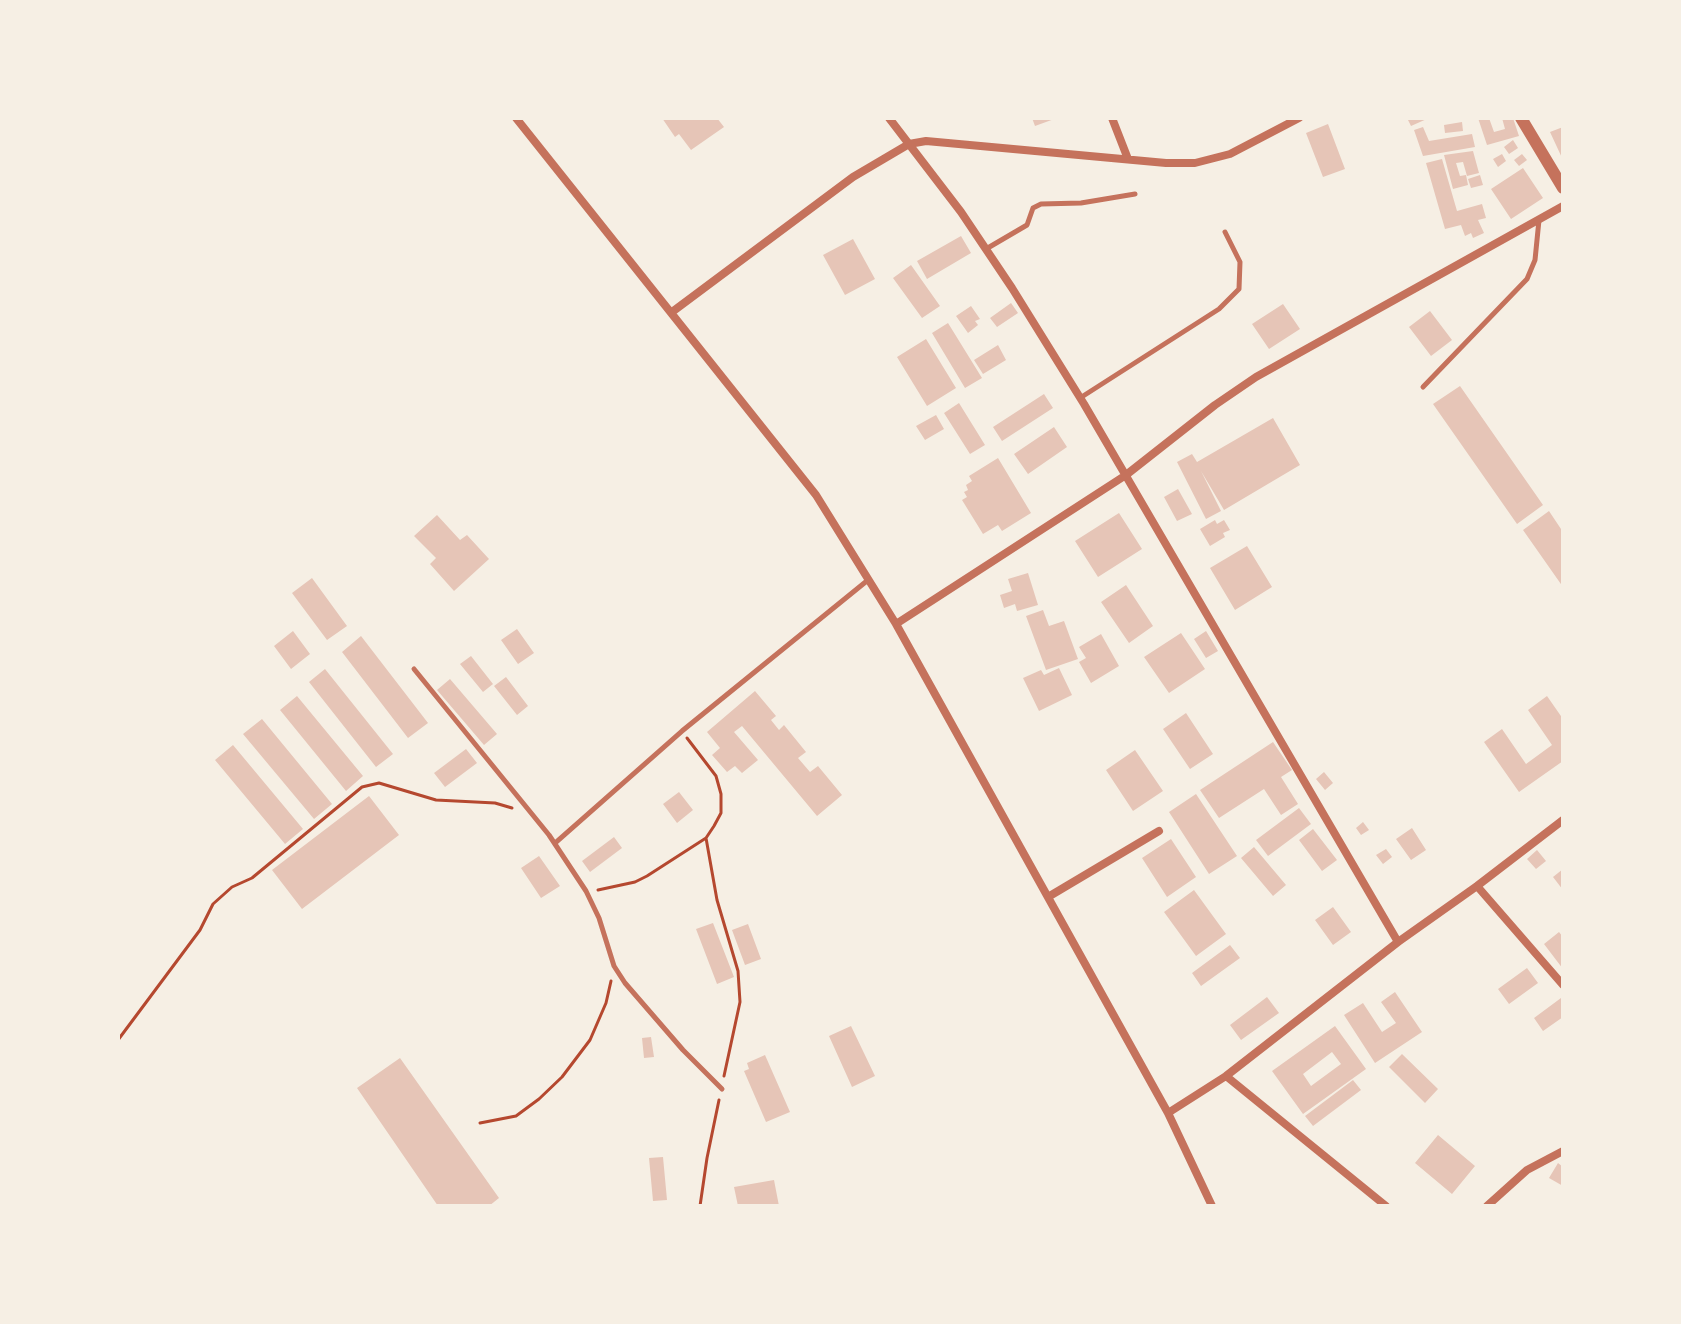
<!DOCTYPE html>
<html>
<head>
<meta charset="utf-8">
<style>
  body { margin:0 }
  #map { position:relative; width:1681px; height:1324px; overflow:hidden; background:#f6efe4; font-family:"Roboto Condensed",sans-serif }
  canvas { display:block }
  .frame { position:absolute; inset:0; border:120px solid #f6efe4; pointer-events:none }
</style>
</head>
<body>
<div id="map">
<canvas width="1681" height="1324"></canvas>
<div class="frame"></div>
</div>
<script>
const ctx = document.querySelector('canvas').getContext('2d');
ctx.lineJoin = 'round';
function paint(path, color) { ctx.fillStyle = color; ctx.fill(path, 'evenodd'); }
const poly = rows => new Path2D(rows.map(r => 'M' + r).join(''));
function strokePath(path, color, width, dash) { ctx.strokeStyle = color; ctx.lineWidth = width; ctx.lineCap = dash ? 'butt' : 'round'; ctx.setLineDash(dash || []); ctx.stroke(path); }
const building = poly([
  [662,118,717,118,724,127,691,150,679,134,675,137],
  [1032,118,1057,118,1035,126],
  [1407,118,1429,118,1411,126],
  [1478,118,1489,118,1494,132,1505,129,1502,118,1513,118,1519,136,1487,145],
  [1462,122,1463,131,1445,133,1444,125],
  [1328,124,1345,169,1323,177,1306,133],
  [1423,127,1429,141,1472,134,1475,147,1423,156,1414,130],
  [1563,127,1563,160,1550,132],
  [1513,140,1518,148,1509,154,1504,147],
  [1473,151,1479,173,1467,176,1463,162,1456,163,1460,176,1466,175,1468,185,1453,189,1444,155],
  [1502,154,1506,161,1498,167,1493,159],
  [1522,154,1527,160,1519,166,1514,160],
  [1442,159,1457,211,1482,204,1486,218,1478,220,1484,233,1473,238,1471,233,1465,236,1461,225,1445,229,1426,163],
  [1523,168,1543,198,1511,219,1491,189],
  [1480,175,1483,185,1471,188,1468,179],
  [961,236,971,253,927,279,917,261],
  [853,239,875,279,845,295,823,255],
  [911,265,940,306,922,318,893,278],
  [1011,303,1018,313,997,327,990,318],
  [1283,304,1300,329,1269,349,1252,324],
  [971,306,980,319,975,321,978,325,968,333,956,316],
  [1430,311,1452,340,1431,356,1409,327],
  [948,323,982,378,965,388,932,333],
  [926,339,956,388,927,406,897,357],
  [998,345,1006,360,983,374,974,360],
  [1460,386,1543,505,1517,524,1433,404],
  [1044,394,1053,408,1002,441,993,427],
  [959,403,985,445,970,454,944,413],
  [936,415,944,429,925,440,916,426],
  [1273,418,1300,465,1224,510,1201,471,1221,511,1206,519,1177,462,1192,454,1197,462],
  [1054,427,1067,447,1028,474,1014,454],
  [998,458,1031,513,1002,531,998,525,983,534,962,500,967,497,964,492,968,490,966,485,972,481,969,476],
  [1178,489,1192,514,1177,521,1164,497],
  [1549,511,1563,532,1563,587,1523,530],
  [1119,513,1142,549,1098,577,1075,541],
  [437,515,460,540,467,535,489,559,454,591,430,564,436,558,414,536],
  [1215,520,1217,524,1224,520,1230,530,1223,533,1225,537,1210,546,1200,529],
  [1247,546,1272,587,1235,610,1210,568],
  [1028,573,1038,605,1017,611,1015,604,1004,608,1000,595,1012,591,1008,579],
  [312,578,347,626,327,640,292,593],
  [1126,585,1153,626,1129,643,1101,602],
  [1043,610,1049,626,1064,621,1078,659,1046,670,1026,616],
  [517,629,534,653,518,664,501,640],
  [293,631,310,654,291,669,274,646],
  [1206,631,1218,651,1206,658,1194,639],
  [1181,633,1205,669,1169,693,1144,657],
  [1101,634,1119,666,1091,683,1079,662,1086,658,1079,647],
  [361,636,428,723,408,738,342,652],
  [471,656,493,684,483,692,460,664],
  [1059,668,1072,695,1039,711,1023,678,1041,670,1044,675],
  [325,669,393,754,376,767,309,682],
  [506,677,528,706,517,715,494,686],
  [450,679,497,734,484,745,437,690],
  [755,691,776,716,771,720,779,730,784,725,806,752,798,758,810,772,818,766,842,795,817,816,742,726,734,732,758,760,742,773,735,766,727,772,712,755,720,748,707,732],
  [297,696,363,776,346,791,280,710],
  [1547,696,1563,719,1563,761,1519,792,1484,742,1502,729,1526,764,1552,745,1528,710],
  [1186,713,1213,754,1190,769,1163,729],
  [262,719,332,804,314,819,243,734],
  [1273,742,1292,770,1281,777,1298,804,1281,815,1264,789,1219,818,1200,790],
  [233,745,303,829,285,844,215,760],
  [466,749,477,763,445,787,434,773],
  [1135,750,1163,791,1133,811,1106,770],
  [1324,772,1333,783,1325,790,1316,779],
  [679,792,693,810,677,823,663,804],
  [1196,794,1237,856,1209,874,1169,812],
  [369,796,399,835,302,909,272,870],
  [1299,808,1311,824,1268,856,1256,840],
  [1363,822,1369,830,1361,835,1356,828],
  [1412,828,1426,850,1411,860,1396,839],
  [1313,829,1337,860,1322,871,1299,840],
  [614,837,622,848,590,872,582,861],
  [1171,839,1196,877,1167,897,1142,858],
  [1254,847,1286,885,1273,896,1241,858],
  [1386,849,1392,857,1383,864,1376,855],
  [1537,850,1546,861,1536,869,1527,859],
  [539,856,560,886,541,898,521,868],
  [1563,869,1563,890,1553,877],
  [1194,890,1226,934,1196,956,1164,912],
  [1333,907,1351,932,1333,945,1315,920],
  [713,923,734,977,717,984,696,929],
  [748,924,761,959,745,965,732,930],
  [1559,932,1563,937,1563,969,1544,944],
  [1230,945,1240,958,1201,986,1192,973],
  [1527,968,1538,983,1509,1004,1498,989],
  [1395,992,1422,1032,1375,1063,1344,1015,1363,1003,1382,1032,1396,1023,1381,1002],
  [1267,997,1279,1013,1241,1040,1230,1025],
  [1561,998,1563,1017,1543,1031,1534,1018],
  [851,1026,875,1076,852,1087,829,1036],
  [1335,1026,1366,1069,1303,1114,1272,1071],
  [1332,1052,1341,1064,1311,1086,1303,1074],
  [651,1037,654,1057,644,1058,642,1038],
  [1402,1054,1438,1089,1425,1103,1389,1067],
  [765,1055,790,1112,766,1122,744,1071,749,1069,747,1063],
  [400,1058,499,1198,489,1206,438,1206,357,1088],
  [1353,1080,1361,1090,1313,1126,1305,1116],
  [1438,1135,1475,1166,1452,1194,1415,1163],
  [663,1157,667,1200,653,1201,649,1158],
  [1558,1163,1563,1167,1563,1186,1549,1178],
  [774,1180,779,1206,738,1206,734,1187]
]);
const path = poly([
  [706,838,717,900,738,971,740,1002,724,1076],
  [598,890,635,882,647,876,706,838,714,826,721,813,721,794,716,776,687,738],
  [118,1040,200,930,213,904,232,887,252,878,362,787,379,783,436,800,495,803,512,808],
  [480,1123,516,1116,539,1099,562,1077,590,1040,606,1003,611,981],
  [700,1206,707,1158,719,1100]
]);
const service = poly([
  [986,249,1027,225,1033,208,1041,204,1081,203,1135,194],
  [1423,387,1527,279,1535,260,1539,220],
  [1080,398,1219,309,1239,289,1240,262,1225,232],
  [414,669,549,835,586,891,599,918,614,966,625,983,683,1050,722,1089],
  [555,843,682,731,868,580]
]);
const minor = poly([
  [516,118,816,495,896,624,1168,1113,1212,1206],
  [889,118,961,212,1012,288,1084,404,1398,942],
  [1112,118,1128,159],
  [672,312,853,177,909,144,926,141,1166,163,1195,163,1230,154,1299,118],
  [896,624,1126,475,1215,405,1256,377,1563,206],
  [1477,886,1563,985],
  [1048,897,1159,831],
  [1226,1076,1386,1206],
  [1168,1113,1226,1076,1398,942,1477,886,1563,820],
  [1487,1206,1527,1170,1563,1151]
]);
const tertiary = poly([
  [1521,118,1563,188]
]);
paint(building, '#e6c5b7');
strokePath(path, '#b5482f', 3);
strokePath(service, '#c5725c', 5);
strokePath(minor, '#c5725c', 8);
strokePath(tertiary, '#c5725c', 12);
</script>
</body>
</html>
